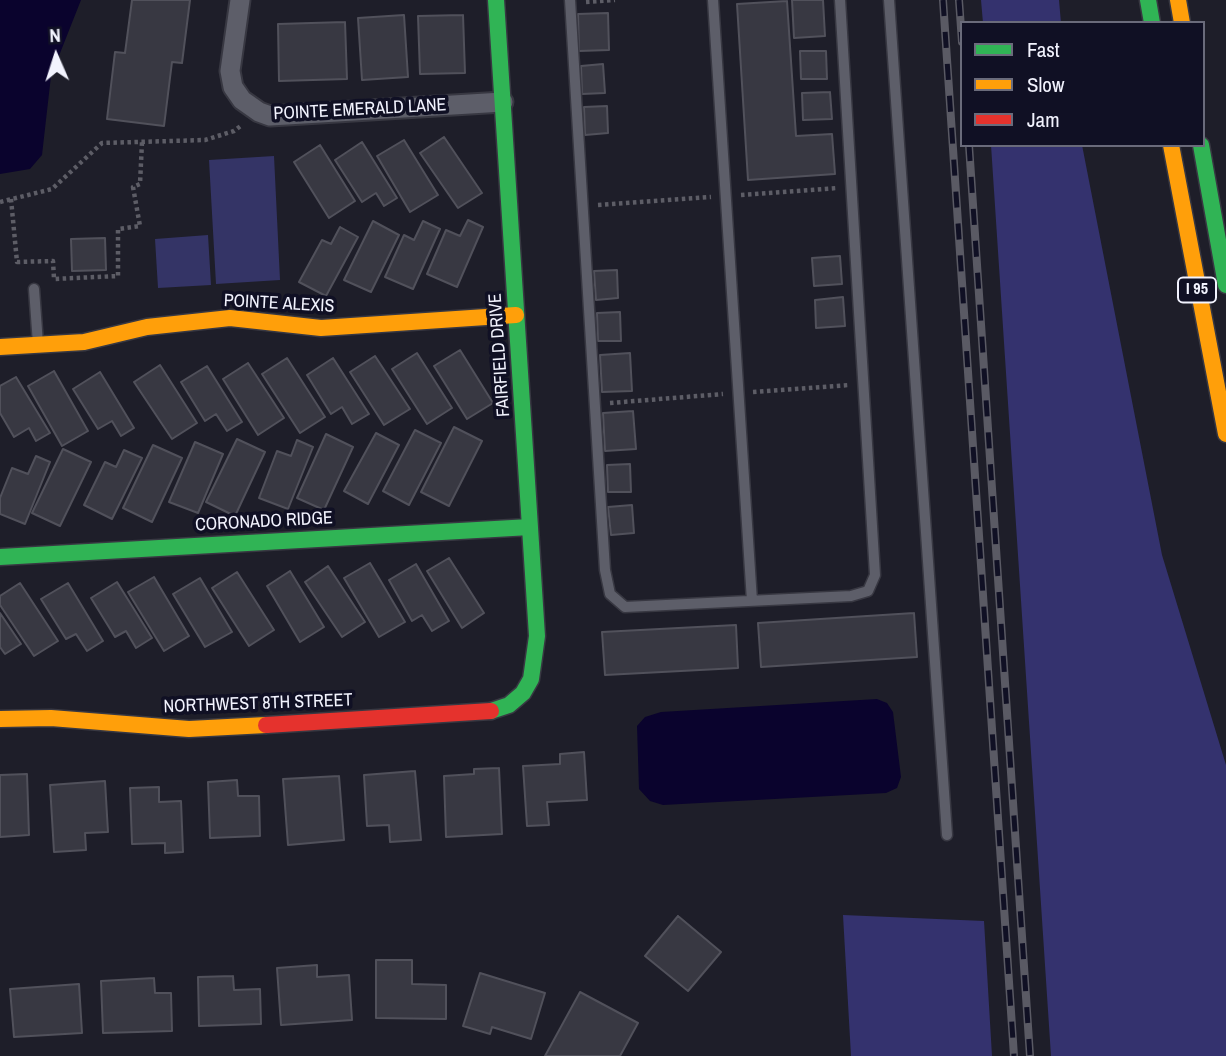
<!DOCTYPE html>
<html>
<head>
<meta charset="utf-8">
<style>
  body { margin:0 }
  #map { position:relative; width:1226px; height:1056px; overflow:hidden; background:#1e1e29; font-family:"Archivo Narrow",sans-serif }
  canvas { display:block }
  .legend { position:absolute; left:960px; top:21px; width:245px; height:126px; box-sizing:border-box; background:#101024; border:2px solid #6a6b7b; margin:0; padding:9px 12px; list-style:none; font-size:21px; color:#f2f3fe }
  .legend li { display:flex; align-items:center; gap:14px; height:35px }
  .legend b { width:35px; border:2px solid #6a6b7b }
  .north { position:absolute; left:21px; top:21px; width:70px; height:70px; -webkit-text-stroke:5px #101024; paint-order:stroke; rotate:357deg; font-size:19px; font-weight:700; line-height:28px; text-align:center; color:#f2f3fe }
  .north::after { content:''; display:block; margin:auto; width:24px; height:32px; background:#f2f3fe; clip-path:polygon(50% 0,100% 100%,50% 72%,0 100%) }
</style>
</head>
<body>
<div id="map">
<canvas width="1226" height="1056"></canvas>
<ul class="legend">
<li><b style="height:9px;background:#30b455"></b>Fast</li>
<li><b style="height:9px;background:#ff9f0a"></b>Slow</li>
<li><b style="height:9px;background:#e5322d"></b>Jam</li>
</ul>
<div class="north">N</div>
</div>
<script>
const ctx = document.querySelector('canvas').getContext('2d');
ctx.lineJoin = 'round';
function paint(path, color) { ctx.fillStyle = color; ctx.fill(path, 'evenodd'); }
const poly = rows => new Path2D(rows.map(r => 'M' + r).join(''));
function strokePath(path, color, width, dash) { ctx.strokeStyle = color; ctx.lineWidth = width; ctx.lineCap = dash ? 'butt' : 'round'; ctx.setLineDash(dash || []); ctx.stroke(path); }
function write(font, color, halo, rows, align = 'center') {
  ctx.font = font + ' "Archivo Narrow",sans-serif'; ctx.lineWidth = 7; ctx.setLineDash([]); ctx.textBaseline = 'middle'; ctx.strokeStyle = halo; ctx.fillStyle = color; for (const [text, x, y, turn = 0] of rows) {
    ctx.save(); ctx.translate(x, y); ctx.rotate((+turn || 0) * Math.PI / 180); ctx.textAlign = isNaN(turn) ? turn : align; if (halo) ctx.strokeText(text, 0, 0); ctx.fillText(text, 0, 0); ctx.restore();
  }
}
const green = poly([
  [274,156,280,280,216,284,209,160],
  [208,235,211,285,158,288,155,239]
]);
const forest = poly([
  [981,0,1059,0,1061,23,983,23],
  [991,145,1082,145,1162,555,1226,765,1226,1056,1051,1056],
  [843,915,984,921,992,1056,851,1056]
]);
const water = poly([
  [0,0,81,0,51,76,42,155,30,169,0,174],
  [877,699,887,703,893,712,901,777,897,788,886,793,663,805,650,801,639,789,637,726,645,717,661,712]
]);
const building = poly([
  [132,0,190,0,182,63,172,62,164,126,107,119,115,52,125,53,132,0],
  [792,0,823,0,825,36,794,38,792,0],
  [787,1,796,136,832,134,835,174,748,180,737,4,787,1],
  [608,13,609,50,579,51,578,14,608,13],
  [404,15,408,77,362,80,358,18,404,15],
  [463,15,465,73,420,74,418,16,463,15],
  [345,22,347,79,279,81,278,24,345,22],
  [800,51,826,51,827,79,801,79,800,51],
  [603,64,605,93,582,94,581,66,603,64],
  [830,92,832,119,803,120,802,93,830,92],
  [607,106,608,133,585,135,584,107,607,106],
  [444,137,482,193,458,208,420,153,444,137],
  [404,140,438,195,410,212,377,156,404,140],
  [362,142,397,198,384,206,376,193,362,202,335,160,362,142],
  [320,145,355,201,329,218,294,162,320,145],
  [468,220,483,227,457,287,427,274,446,230,460,236,468,220],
  [373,221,399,235,371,292,344,280,373,221],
  [423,221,440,229,413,289,385,277,404,235,414,240,423,221],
  [340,227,358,237,326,296,299,282,322,240,331,244,340,227],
  [105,238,106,270,72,271,71,239,105,238],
  [840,256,842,284,814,286,812,258,840,256],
  [617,270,618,298,596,300,594,271,617,270],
  [843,297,845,326,816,328,815,300,843,297],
  [620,312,621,341,598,341,597,313,620,312],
  [460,350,493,403,467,419,434,366,460,350],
  [417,353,452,408,427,424,392,369,417,353],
  [630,353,632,391,602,392,600,355,630,353],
  [375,356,410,409,384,425,350,372,375,356],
  [287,358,325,417,300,433,262,374,287,358],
  [333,358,369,414,352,424,342,407,331,414,307,375,333,358],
  [248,363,284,418,258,435,223,379,248,363],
  [160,365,197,423,172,439,134,382,160,365],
  [207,366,242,422,227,431,216,414,205,421,181,382,207,366],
  [54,371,88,431,62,446,28,386,54,371],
  [100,372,134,428,121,436,112,421,98,429,73,389,100,372],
  [16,377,50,433,36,441,29,428,14,437,0,413,0,386,16,377],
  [633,411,636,449,605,451,603,413,633,411],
  [454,427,482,441,449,506,421,492,454,427],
  [415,430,441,443,409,505,383,491,415,430],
  [376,433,399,445,368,504,344,491,376,433],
  [326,434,353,447,324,510,297,498,326,434],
  [237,439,265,452,235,516,206,502,237,439],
  [297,440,313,447,288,509,259,498,277,451,291,456,297,440],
  [195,442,223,454,198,513,169,502,195,442],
  [153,445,182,458,152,522,123,508,153,445],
  [63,449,91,462,60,526,32,513,63,449],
  [124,450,142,458,112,519,84,505,105,462,116,467,124,450],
  [36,456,50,462,25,524,0,514,0,498,12,468,28,474,36,456],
  [630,464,631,492,608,492,607,465,630,464],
  [632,505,634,533,611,535,608,507,632,505],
  [449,558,484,613,462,628,427,571,449,558],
  [370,563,405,622,379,637,344,578,370,563],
  [416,564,449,621,432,631,422,615,412,621,389,580,416,564],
  [328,566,365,622,342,637,305,582,328,566],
  [290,571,324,627,300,642,267,586,290,571],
  [237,572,274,630,249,646,212,588,237,572],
  [154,577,189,636,164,651,128,592,154,577],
  [200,578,232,632,205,647,173,594,200,578],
  [117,582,152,638,136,648,126,631,115,637,91,598,117,582],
  [20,583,58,641,34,656,0,605,0,596,20,583],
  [68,583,103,641,87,651,76,634,66,639,41,599,68,583],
  [0,613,21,644,5,654,0,647,0,613],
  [914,613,917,657,761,667,758,623,914,613],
  [736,625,738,668,605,675,602,632,736,625],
  [584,752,587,800,547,802,549,825,527,826,523,766,560,764,560,754,584,752],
  [499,768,502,834,446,837,444,776,474,774,474,769,499,768],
  [415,771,421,840,390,842,389,825,367,826,364,775,415,771],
  [27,774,29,835,0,837,0,775,27,774],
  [339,776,344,840,288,845,283,779,339,776],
  [237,780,238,796,259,796,260,836,210,838,208,782,237,780],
  [105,781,108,832,85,833,86,850,54,852,50,785,105,781],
  [159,787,159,802,181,801,183,852,165,853,165,843,132,844,130,788,159,787],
  [678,916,721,952,688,991,645,956,678,916],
  [376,960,412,960,412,984,446,985,446,1019,376,1018,376,960],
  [317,965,317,977,349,975,352,1020,281,1025,277,968,317,965],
  [480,973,545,993,531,1039,492,1027,490,1034,463,1026,480,973],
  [233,976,234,990,260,989,261,1024,199,1026,198,977,233,976],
  [154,978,155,993,171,993,172,1031,103,1033,101,981,154,978],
  [79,984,82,1033,14,1037,10,989,79,984],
  [580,992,638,1023,620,1056,545,1056,580,992]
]);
const path = poly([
  [586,2,615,0],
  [741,195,837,188],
  [11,199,17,262,53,261,54,279,118,276,118,229,140,226,133,187,140,184,142,142],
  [0,202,52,189,102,143,205,140,234,131,242,125],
  [598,205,711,197],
  [753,392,849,385],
  [610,403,723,394]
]);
const lane = poly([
  [570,0,605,570,610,594,625,607,851,596,868,591,875,575,840,0],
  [713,0,752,601],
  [889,0,947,835],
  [34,289,38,344]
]);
const street = poly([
  [240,0,230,71,233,87,242,100,259,112,270,116,503,102]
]);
const fast = poly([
  [1148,0,1152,23],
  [1201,145,1226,285],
  [0,557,530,527],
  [491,711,509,705,523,693,531,679,537,636,496,0]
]);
const slow = poly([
  [1178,0,1182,23],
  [1171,145,1226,434],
  [0,347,84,342,147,327,230,318,321,328,516,315],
  [0,719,51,718,189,729,266,725]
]);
const jam = poly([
  [266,725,491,711]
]);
const rail = poly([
  [943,0,1014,1056],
  [959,0,962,42],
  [969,145,1030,1056]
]);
const shields = [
  [1197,290,38]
];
const shieldNames = [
  ["I 95",1197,290]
];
const streetNames = [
  ["POINTE EMERALD LANE",360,110,-3],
  ["POINTE ALEXIS",279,304,3],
  ["FAIRFIELD DRIVE",500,355,-94],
  ["CORONADO RIDGE",264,522,-3],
  ["NORTHWEST 8TH STREET",258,704,-2]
];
paint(green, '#343466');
paint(forest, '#34326e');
paint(water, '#0a032d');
paint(building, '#383842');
strokePath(building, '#51515b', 2);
strokePath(lane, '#383842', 13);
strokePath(street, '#383842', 23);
strokePath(fast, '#383842', 19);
strokePath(slow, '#383842', 19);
strokePath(jam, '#383842', 19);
strokePath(path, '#5d5d66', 4.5, [3.5, 3.5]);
strokePath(lane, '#5d5e69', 10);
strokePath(street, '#5d5e69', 19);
strokePath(fast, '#30b455', 16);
strokePath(slow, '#ff9f0a', 16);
strokePath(jam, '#e5322d', 16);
strokePath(rail, '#5a5a64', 8);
strokePath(rail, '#101024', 5, [16]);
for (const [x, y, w] of shields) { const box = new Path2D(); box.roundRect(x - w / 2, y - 12.5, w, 25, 5); ctx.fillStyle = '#101024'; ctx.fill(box); strokePath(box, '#f2f3fe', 2); }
write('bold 16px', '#f2f3fe', null, shieldNames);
write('18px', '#f2f3fe', '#101024', streetNames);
</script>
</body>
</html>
